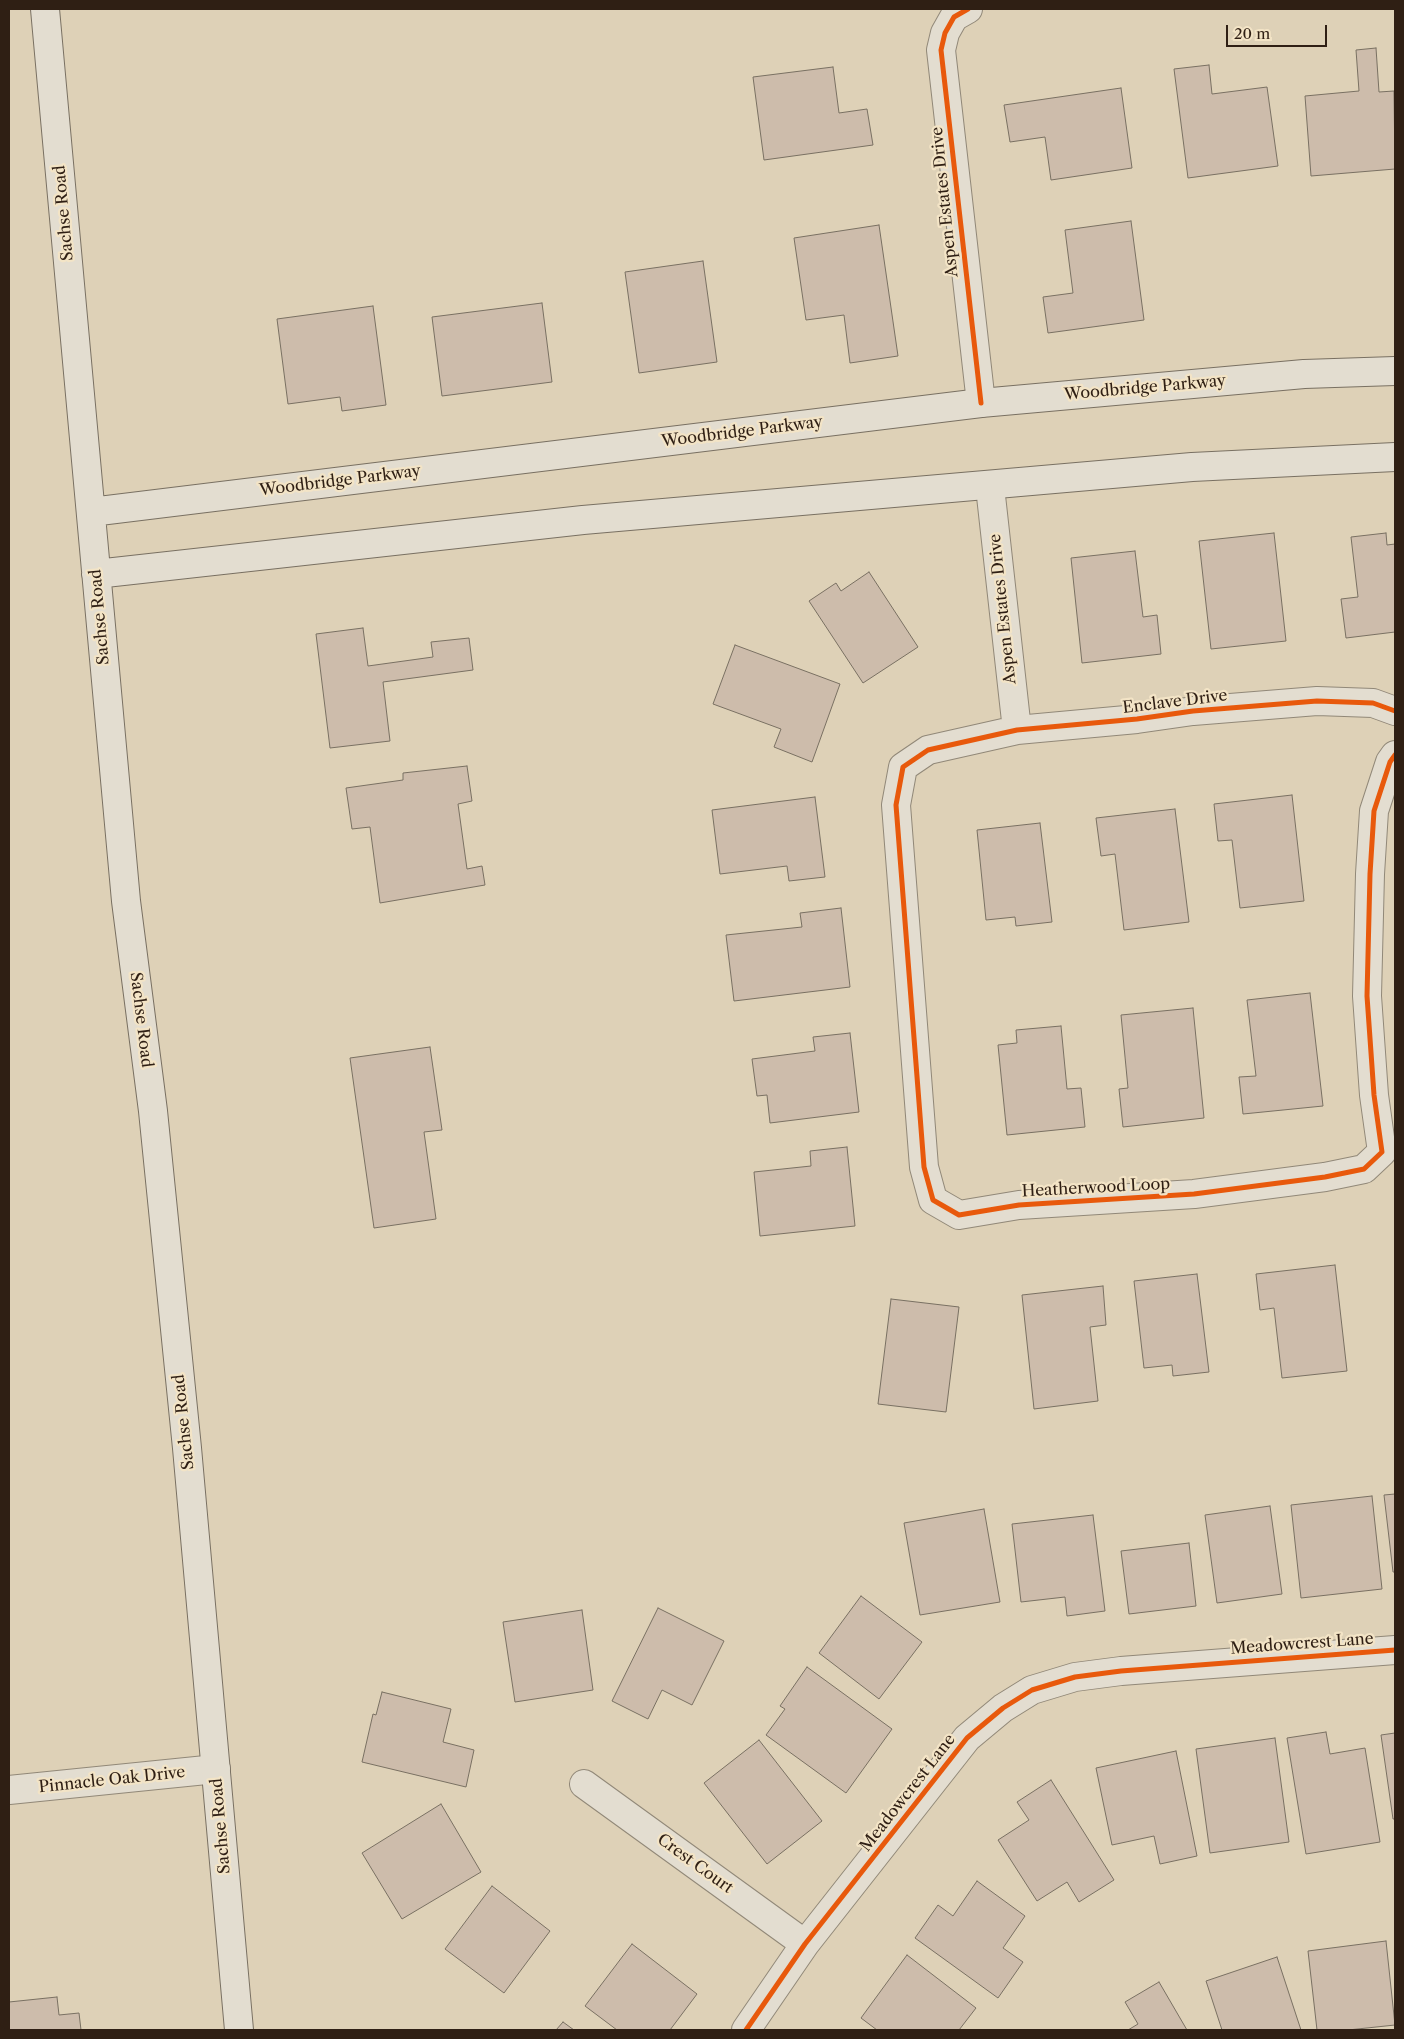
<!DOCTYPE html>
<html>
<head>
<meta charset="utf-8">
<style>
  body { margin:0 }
  #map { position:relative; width:1404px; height:2039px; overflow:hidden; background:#ded1b7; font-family:"Libre Caslon Text",serif }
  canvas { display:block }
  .frame { position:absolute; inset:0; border:10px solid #2f1f14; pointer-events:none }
  .scale { position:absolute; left:1226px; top:25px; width:101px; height:22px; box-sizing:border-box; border:2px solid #2f1f14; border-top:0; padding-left:6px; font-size:15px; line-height:18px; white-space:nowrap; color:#2f1f14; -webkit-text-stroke:4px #f3e4c6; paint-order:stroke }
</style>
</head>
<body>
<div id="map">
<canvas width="1404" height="2039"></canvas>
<div class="frame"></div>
<div class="scale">20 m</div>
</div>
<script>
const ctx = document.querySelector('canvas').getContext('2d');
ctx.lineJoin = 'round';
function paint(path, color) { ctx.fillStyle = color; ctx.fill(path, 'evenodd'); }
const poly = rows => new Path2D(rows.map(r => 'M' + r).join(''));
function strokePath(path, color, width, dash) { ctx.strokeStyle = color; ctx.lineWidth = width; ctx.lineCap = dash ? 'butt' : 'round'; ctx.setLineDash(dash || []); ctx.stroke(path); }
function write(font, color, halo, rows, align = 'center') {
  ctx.font = font + ' "Libre Caslon Text",serif'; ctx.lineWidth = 4.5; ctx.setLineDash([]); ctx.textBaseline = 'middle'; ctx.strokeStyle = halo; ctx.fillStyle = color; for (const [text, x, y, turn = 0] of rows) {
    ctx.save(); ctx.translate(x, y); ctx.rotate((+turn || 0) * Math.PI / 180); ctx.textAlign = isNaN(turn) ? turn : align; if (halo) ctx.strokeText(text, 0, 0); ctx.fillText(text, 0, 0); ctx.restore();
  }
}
const building = poly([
  [1376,48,1379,92,1394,91,1395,169,1311,176,1305,96,1359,91,1356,50,1376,48],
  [1209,65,1212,94,1267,87,1278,166,1188,178,1174,69,1209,65],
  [833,67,839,113,867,109,873,145,764,160,753,77,833,67],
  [1121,88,1132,168,1051,180,1045,137,1010,142,1004,105,1121,88],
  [1131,221,1144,320,1048,333,1043,297,1073,293,1065,230,1131,221],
  [879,225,898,356,850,363,844,315,806,320,794,238,879,225],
  [703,261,717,362,639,373,625,272,703,261],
  [542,303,552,382,442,396,432,317,542,303],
  [373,306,386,405,342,411,340,397,288,404,277,319,373,306],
  [1274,533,1286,641,1211,649,1199,541,1274,533],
  [1386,533,1387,545,1395,544,1395,632,1346,638,1341,599,1358,597,1351,537,1386,533],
  [1135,551,1143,617,1157,615,1161,654,1082,663,1071,558,1135,551],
  [869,572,918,647,863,683,809,601,836,583,841,591,869,572],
  [363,628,368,666,433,657,431,642,469,638,473,670,383,682,390,741,330,748,316,634,363,628],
  [735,645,840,684,812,762,774,747,781,729,713,704,735,645],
  [467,766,472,801,458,804,467,869,482,866,485,885,380,903,370,827,352,829,346,788,403,780,403,773,467,766],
  [1292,795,1304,901,1240,908,1232,840,1218,841,1214,804,1292,795],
  [815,797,825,877,789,881,787,866,720,874,712,810,815,797],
  [1175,809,1189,922,1124,930,1115,854,1101,856,1096,818,1175,809],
  [1040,823,1052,922,1016,926,1015,917,986,920,977,830,1040,823],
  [841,908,850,987,734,1001,726,935,802,927,800,913,841,908],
  [1310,993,1323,1106,1243,1114,1239,1077,1256,1076,1247,1000,1310,993],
  [1193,1008,1204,1118,1123,1127,1119,1089,1128,1088,1121,1015,1193,1008],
  [1061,1026,1067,1089,1081,1088,1085,1127,1007,1135,998,1045,1017,1043,1016,1030,1061,1026],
  [850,1033,859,1112,770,1123,767,1095,757,1096,752,1059,815,1051,813,1037,850,1033],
  [430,1047,442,1130,424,1132,436,1219,374,1228,350,1058,430,1047],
  [847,1147,855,1226,760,1236,754,1172,811,1166,810,1151,847,1147],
  [1335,1265,1347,1371,1282,1378,1274,1308,1260,1310,1256,1274,1335,1265],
  [1197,1274,1209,1372,1173,1376,1172,1365,1144,1368,1134,1281,1197,1274],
  [1103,1286,1106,1325,1090,1327,1098,1401,1034,1409,1022,1295,1103,1286],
  [891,1299,959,1307,946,1412,878,1404,891,1299],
  [1395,1494,1395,1572,1393,1572,1384,1495,1395,1494],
  [1372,1496,1382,1589,1301,1598,1291,1505,1372,1496],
  [1270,1506,1282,1594,1217,1603,1205,1515,1270,1506],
  [984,1509,1000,1602,920,1615,904,1523,984,1509],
  [1093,1515,1105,1611,1067,1616,1065,1597,1021,1602,1012,1524,1093,1515],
  [1189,1543,1196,1606,1129,1614,1121,1551,1189,1543],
  [861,1596,922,1642,879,1699,819,1653,861,1596],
  [658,1608,724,1641,692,1705,662,1690,648,1719,612,1701,658,1608],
  [582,1610,593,1690,515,1702,503,1622,582,1610],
  [807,1667,892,1729,846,1793,766,1735,785,1709,780,1706,807,1667],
  [382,1692,451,1709,443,1742,474,1750,466,1787,362,1762,373,1714,376,1715,382,1692],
  [1326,1732,1330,1754,1365,1748,1380,1842,1306,1854,1287,1738,1326,1732],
  [1395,1733,1395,1819,1393,1819,1381,1735,1395,1733],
  [1275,1738,1289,1842,1210,1853,1196,1749,1275,1738],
  [759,1740,822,1821,767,1864,704,1783,759,1740],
  [1176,1751,1197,1856,1160,1864,1154,1836,1112,1845,1096,1768,1176,1751],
  [1051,1780,1114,1880,1079,1902,1067,1882,1037,1901,998,1840,1029,1820,1017,1802,1051,1780],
  [441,1804,481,1872,402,1919,362,1853,441,1804],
  [977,1881,1025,1916,1003,1948,1023,1962,998,1998,915,1938,938,1905,953,1916,977,1881],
  [492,1886,550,1931,504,1993,445,1949,492,1886],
  [1386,1941,1395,2025,1348,2030,1317,2030,1308,1951,1386,1941],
  [632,1944,697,1994,670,2030,617,2030,585,2006,632,1944],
  [907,1955,976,2008,959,2030,877,2030,861,2018,907,1955],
  [1277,1957,1301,2030,1222,2030,1206,1981,1277,1957],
  [1159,1982,1187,2030,1128,2030,1138,2024,1125,2002,1159,1982],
  [57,1997,59,2015,79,2013,81,2030,9,2030,9,2002,57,1997],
  [563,2022,574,2030,556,2030,563,2022]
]);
const street = poly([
  [968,9,954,17,945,33,941,50,981,403],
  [990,487,1017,730],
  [1395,711,1373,703,1317,701,1193,711,1137,719,1017,730,928,750,903,767,896,805,924,1167,933,1200,959,1215,1019,1205,1194,1194,1325,1177,1364,1169,1382,1152,1374,1095,1367,996,1370,874,1374,811,1390,762,1395,755],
  [584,1784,805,1944],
  [9,1790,216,1769],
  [746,2030,805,1944,967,1738,1003,1708,1032,1690,1075,1677,1121,1671,1395,1650]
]);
const secondary = poly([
  [45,9,126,901,153,1111,187,1448,239,2030],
  [91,512,981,403,1304,374,1395,371],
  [96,574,583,520,1192,467,1395,457]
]);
const cycleway = poly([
  [968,9,954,17,945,33,941,50,981,403],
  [1395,711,1373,703,1317,701,1193,711,1137,719,1017,730,928,750,903,767,896,805,924,1167,933,1200,959,1215,1019,1205,1194,1194,1325,1177,1364,1169,1382,1152,1374,1095,1367,996,1370,874,1374,811,1390,762,1395,755],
  [746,2030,805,1944,967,1738,1003,1708,1032,1690,1075,1677,1121,1671,1395,1650]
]);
const streetNames = [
  ["Aspen Estates Drive",945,202,-96],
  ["Sachse Road",64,213,-95],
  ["Woodbridge Parkway",1145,388,-5],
  ["Woodbridge Parkway",742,432,-7],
  ["Woodbridge Parkway",340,481,-7],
  ["Aspen Estates Drive",1003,609,-96],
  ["Sachse Road",100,617,-95],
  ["Enclave Drive",1175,702,-7],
  ["Sachse Road",141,1020,83],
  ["Heatherwood Loop",1096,1188,-3],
  ["Sachse Road",184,1422,-96],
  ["Meadowcrest Lane",1302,1644,-4],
  ["Pinnacle Oak Drive",112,1780,-6],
  ["Meadowcrest Lane",908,1793,-52],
  ["Sachse Road",221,1826,-95],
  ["Crest Court",695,1864,36]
];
paint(building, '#cdbcab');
strokePath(building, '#797062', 1);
strokePath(street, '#918878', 30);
strokePath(secondary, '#797062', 30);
strokePath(street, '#e3ddd0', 28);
strokePath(secondary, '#e3ddd0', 28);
strokePath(cycleway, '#e8590c', 5);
write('16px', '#2f1f14', '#f3e4c6', streetNames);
</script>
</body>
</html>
